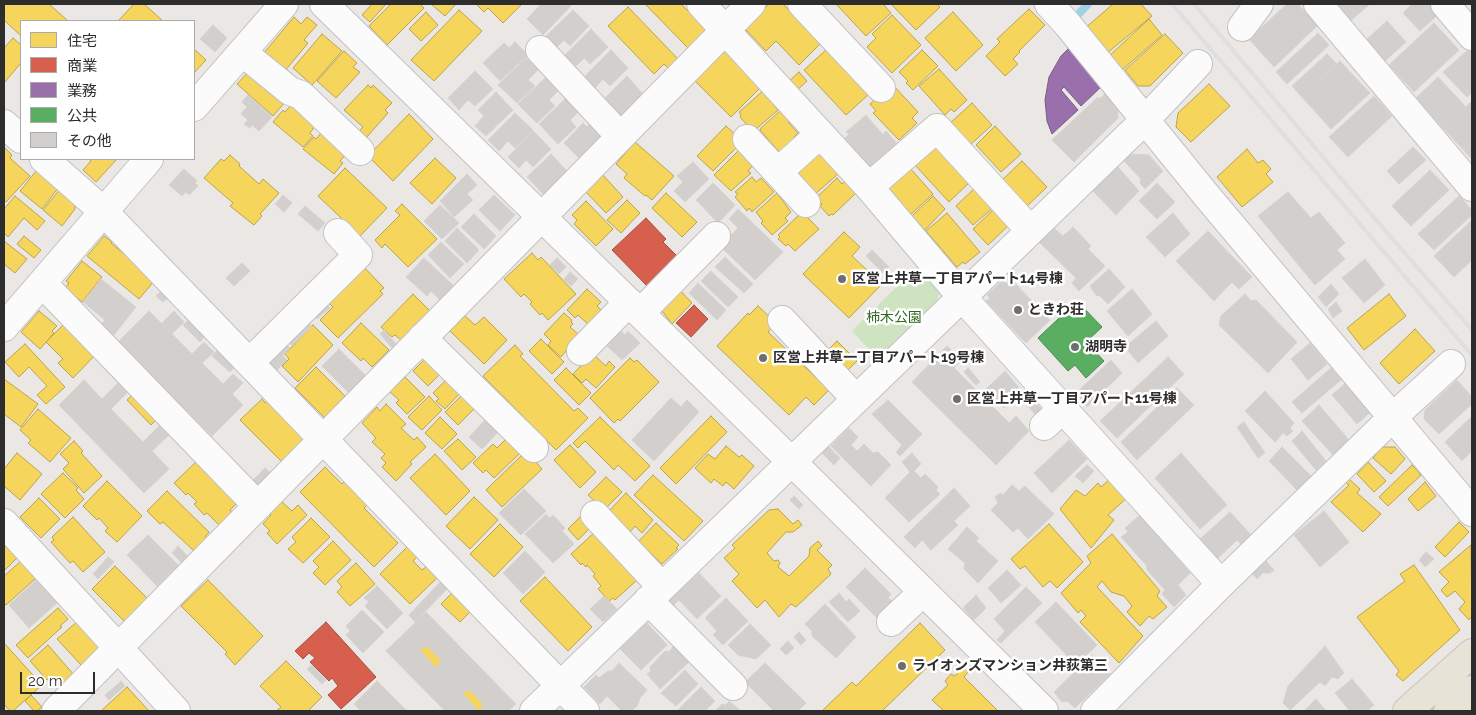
<!DOCTYPE html>
<html>
<head>
<meta charset="utf-8">
<style>
  body { margin:0 }
  #map { position:relative; width:1476px; height:715px; overflow:hidden; background:#eae7e4; font-family:Raleway,"Noto Sans JP",sans-serif }
  canvas { display:block }
  .frame { position:absolute; inset:0; border:5px solid #2d2d2d; pointer-events:none }
  .legend { position:absolute; left:20px; top:20px; width:175px; height:140px; box-sizing:border-box; background:#fff; border:1px solid #ababab; margin:0; padding:6px 9px; list-style:none; font-size:15px; color:#2d2d2d }
  .legend li { display:flex; align-items:center; gap:10px; height:25px }
  .legend b { width:25px; border:1px solid #ababab }
  .scale { position:absolute; left:20px; top:672px; width:75px; height:22px; box-sizing:border-box; border:2px solid #2d2d2d; border-top:0; padding-left:6px; font-size:15px; line-height:18px; white-space:nowrap; color:#2d2d2d; -webkit-text-stroke:4px #fff; paint-order:stroke }
</style>
</head>
<body>
<div id="map">
<canvas width="1476" height="715"></canvas>
<div class="frame"></div>
<ul class="legend">
<li><b style="height:14px;background:#f6d55c"></b>住宅</li>
<li><b style="height:14px;background:#d6604d"></b>商業</li>
<li><b style="height:14px;background:#9970ab"></b>業務</li>
<li><b style="height:14px;background:#5aae61"></b>公共</li>
<li><b style="height:14px;background:#d2cfcd"></b>その他</li>
</ul>
<div class="scale">20 m</div>
</div>
<script>
const ctx = document.querySelector('canvas').getContext('2d');
ctx.lineJoin = 'round';
function paint(path, color) { ctx.fillStyle = color; ctx.fill(path, 'evenodd'); }
const poly = rows => new Path2D(rows.map(r => 'M' + r).join(''));
function strokePath(path, color, width, dash) { ctx.strokeStyle = color; ctx.lineWidth = width; ctx.lineCap = dash ? 'butt' : 'round'; ctx.setLineDash(dash || []); ctx.stroke(path); }
function write(font, color, halo, rows, align = 'center') {
  ctx.font = font + ' Raleway,"Noto Sans JP",sans-serif'; ctx.lineWidth = 5; ctx.setLineDash([]); ctx.textBaseline = 'middle'; ctx.strokeStyle = halo; ctx.fillStyle = color; for (const [text, x, y, turn = 0] of rows) {
    ctx.save(); ctx.translate(x, y); ctx.rotate((+turn || 0) * Math.PI / 180); ctx.textAlign = isNaN(turn) ? turn : align; if (halo) ctx.strokeText(text, 0, 0); ctx.fillText(text, 0, 0); ctx.restore();
  }
}
const green = poly([
  [919,265,941,286,936,304,879,360,852,331]
]);
const homes = poly([
  [4,4,49,4,68,21,21,21,21,36,4,20,4,4],
  [134,4,144,4,163,21,118,21,134,4],
  [372,4,386,4,370,22,362,15,372,4],
  [391,4,420,4,424,8,387,45,369,26,391,4],
  [431,4,456,4,445,16,431,4],
  [476,4,522,4,503,23,488,8,484,12,476,4],
  [645,4,681,4,706,29,689,49,645,4],
  [769,4,783,4,821,43,799,65,776,41,766,51,744,28,769,4],
  [838,4,883,4,891,13,866,36,837,5,838,4],
  [891,4,937,4,940,7,916,30,891,4],
  [1113,4,1141,4,1152,16,1106,54,1084,29,1113,4],
  [628,7,679,60,669,69,664,64,654,74,608,26,628,7],
  [1029,9,1045,25,1019,51,1020,52,1013,59,1018,64,1005,76,986,56,1000,42,997,39,1029,9],
  [459,10,482,31,434,81,411,60,459,10],
  [426,12,438,25,421,41,409,29,426,12],
  [953,12,983,45,956,71,925,38,953,12],
  [892,15,921,45,892,73,867,47,876,38,872,34,892,15],
  [294,17,301,24,307,17,317,25,304,40,308,43,284,72,263,54,294,17],
  [1149,19,1162,35,1122,70,1109,56,1149,19],
  [322,34,342,51,312,85,293,68,322,34],
  [1165,34,1183,53,1150,86,1138,86,1125,70,1165,34],
  [13,38,21,45,21,63,4,83,4,48,13,38],
  [194,49,206,60,194,73,194,49],
  [827,49,869,94,846,115,804,70,827,49],
  [922,50,938,66,913,90,906,83,908,81,899,72,922,50],
  [344,51,357,63,353,67,360,72,336,98,317,81,344,51],
  [725,51,761,87,731,117,695,81,725,51],
  [939,69,967,100,954,112,951,109,945,115,919,86,939,69],
  [250,70,287,100,273,116,237,84,250,70],
  [799,72,807,81,795,92,787,83,799,72],
  [892,84,918,112,912,118,917,123,899,140,873,113,876,111,870,104,892,84],
  [1209,84,1230,106,1191,142,1176,127,1178,113,1209,84],
  [368,85,371,88,373,85,392,103,385,110,388,113,366,138,359,131,363,127,344,110,368,85],
  [764,90,769,96,767,97,778,110,755,130,752,126,750,128,740,117,741,115,739,112,764,90],
  [972,103,992,125,969,146,949,124,972,103],
  [291,105,315,126,310,133,313,136,303,147,273,122,283,110,285,112,291,105],
  [782,109,791,120,788,122,798,133,794,137,797,140,780,153,760,130,761,128,782,109],
  [409,114,433,139,393,181,368,156,409,114],
  [726,126,737,136,733,140,739,145,713,171,697,156,726,126],
  [995,126,1021,154,1001,172,976,145,995,126],
  [322,132,347,153,340,161,343,163,334,174,303,149,314,137,316,139,322,132],
  [635,142,674,176,652,200,646,195,645,196,624,178,627,174,616,164,635,142],
  [936,144,971,181,949,202,914,164,936,144],
  [4,147,12,155,10,158,30,176,6,202,4,200,4,147],
  [1247,149,1258,163,1263,160,1271,169,1266,174,1273,182,1242,207,1217,177,1247,149],
  [739,150,754,164,748,171,751,173,731,191,714,175,739,150],
  [820,153,838,174,813,196,795,176,820,153],
  [230,155,240,164,239,166,259,184,263,179,279,193,260,214,262,216,254,225,230,206,233,203,204,178,221,159,224,161,230,155],
  [435,158,456,178,432,204,410,183,435,158],
  [89,159,117,159,96,182,83,170,91,161,89,159],
  [1022,161,1047,187,1025,208,1000,182,1022,161],
  [909,167,933,194,908,217,896,203,899,200,887,186,909,167],
  [345,168,387,208,360,236,318,196,345,168],
  [37,170,59,187,42,209,20,191,37,170],
  [602,174,623,197,606,213,585,191,602,174],
  [752,177,756,182,761,178,774,192,752,212,749,208,747,211,735,197,738,194,735,192,752,177],
  [837,178,842,184,845,181,856,193,833,215,831,214,829,216,820,206,822,204,816,198,837,178],
  [976,187,994,207,973,225,956,206,976,187],
  [61,188,75,201,75,209,62,226,43,210,61,188],
  [666,193,697,222,682,237,652,208,666,193],
  [777,193,791,212,785,218,788,221,772,235,761,223,763,221,756,212,777,193],
  [15,196,45,221,37,230,24,218,8,237,4,233,4,209,15,196],
  [933,196,945,209,925,230,912,216,933,196],
  [627,200,640,213,621,233,607,220,627,200],
  [586,201,613,229,596,246,574,224,577,220,572,215,586,201],
  [402,204,437,239,408,267,385,244,382,248,375,240,400,215,395,211,402,204],
  [995,208,1010,224,988,245,973,229,995,208],
  [802,212,819,229,795,251,788,244,786,246,778,239,780,237,778,235,802,212],
  [947,213,980,252,965,264,963,262,957,267,926,231,947,213],
  [844,232,860,247,852,256,882,284,849,318,803,274,844,232],
  [24,236,41,250,34,258,17,244,24,236],
  [104,236,112,242,111,243,155,280,139,299,87,256,104,236],
  [4,241,27,259,15,273,4,264,4,241],
  [532,253,538,260,541,257,576,294,548,320,542,313,540,315,530,304,532,302,524,294,521,297,504,279,532,253],
  [82,261,102,277,82,302,65,288,69,283,66,281,82,261],
  [362,265,384,288,380,291,383,294,338,338,320,320,333,307,326,300,362,265],
  [678,288,692,303,672,324,659,307,678,288],
  [587,289,601,302,597,306,603,312,590,326,578,315,575,318,567,310,587,289],
  [413,294,431,312,402,341,395,335,392,337,381,327,413,294],
  [1389,294,1406,316,1364,350,1347,328,1389,294],
  [758,306,776,323,768,332,829,390,814,405,806,397,789,415,717,346,748,313,749,315,758,306],
  [39,311,57,326,52,331,54,333,40,349,21,332,39,311],
  [564,313,572,320,571,322,573,324,570,327,578,334,574,342,561,357,548,345,551,341,544,334,564,313],
  [465,316,475,325,484,317,507,340,484,364,450,331,465,316],
  [66,322,98,352,73,378,58,363,63,359,46,342,66,322],
  [361,323,389,350,372,367,363,358,361,361,342,343,361,323],
  [313,325,333,345,298,382,282,366,289,359,285,354,313,325],
  [1415,329,1435,351,1399,384,1380,363,1415,329],
  [541,339,564,362,552,374,529,351,541,339],
  [837,341,857,361,848,370,828,350,837,341],
  [25,344,65,387,46,404,37,395,47,386,29,367,19,377,5,362,25,344],
  [515,345,523,354,520,356,574,411,578,408,588,418,556,450,483,376,515,345],
  [428,356,443,371,428,386,413,371,428,356],
  [590,356,593,359,595,356,606,366,609,361,615,367,596,388,586,379,582,383,573,374,590,356],
  [630,358,634,362,637,360,659,382,620,421,618,419,614,423,590,398,630,358],
  [316,367,345,396,325,418,295,388,316,367],
  [566,368,591,393,579,405,554,380,566,368],
  [405,377,425,397,407,414,396,403,399,400,390,392,405,377],
  [449,377,463,390,445,409,436,401,439,399,433,393,449,377],
  [4,379,38,404,21,427,4,414,4,379],
  [465,392,478,405,458,425,445,412,465,392],
  [134,393,158,418,151,425,127,400,134,393],
  [429,396,442,410,422,430,408,417,429,396],
  [262,399,265,403,269,399,307,437,282,462,240,420,262,399],
  [386,404,406,424,401,428,414,440,417,437,426,447,410,462,412,464,396,481,382,467,386,463,381,458,385,454,372,442,376,438,362,423,377,407,380,411,386,404],
  [38,409,71,438,50,462,28,443,31,440,20,430,38,409],
  [711,416,727,432,676,484,660,468,711,416],
  [440,417,457,434,442,449,425,433,440,417],
  [600,417,650,466,635,481,618,465,614,470,585,441,578,448,573,443,600,417],
  [458,439,476,457,462,470,444,451,458,439],
  [506,439,520,453,494,478,486,470,483,473,473,463,493,444,497,448,506,439],
  [74,441,83,451,81,453,102,476,84,493,63,469,69,463,60,454,74,441],
  [570,445,596,472,580,488,554,460,570,445],
  [726,446,739,457,742,455,754,466,734,489,726,482,723,486,714,479,711,483,695,468,708,454,715,459,726,446],
  [1382,447,1395,447,1405,459,1391,474,1373,458,1382,447],
  [526,451,542,469,502,507,486,490,526,451],
  [17,453,42,474,20,500,4,486,4,469,17,453],
  [435,454,470,491,446,515,410,478,435,454],
  [198,460,237,503,230,510,233,514,220,526,207,513,204,515,194,504,197,502,188,493,186,495,174,483,198,460],
  [1368,462,1386,481,1374,492,1357,474,1368,462],
  [1412,465,1421,475,1388,506,1379,497,1412,465],
  [325,467,342,484,345,481,367,505,364,508,398,543,374,567,300,492,325,467],
  [63,473,78,488,76,490,84,499,65,518,41,494,63,473],
  [653,475,703,521,684,541,634,495,653,475],
  [606,477,622,492,604,510,588,495,606,477],
  [1112,477,1129,496,1108,515,1114,520,1091,548,1060,509,1076,490,1085,496,1098,483,1101,487,1112,477],
  [1349,479,1360,489,1357,493,1381,514,1363,532,1331,502,1349,485,1345,482,1349,479],
  [107,481,142,516,117,542,105,531,108,528,99,518,97,520,83,506,107,481],
  [1425,482,1436,496,1418,511,1408,499,1425,482],
  [167,491,209,532,205,537,206,539,194,551,163,522,160,524,147,511,167,491],
  [626,493,653,520,642,533,635,526,630,532,618,519,616,521,608,512,626,493],
  [474,497,498,520,470,549,446,526,474,497],
  [39,498,60,519,41,538,20,517,39,498],
  [281,501,292,511,298,505,307,515,277,544,267,533,270,531,263,524,271,515,269,513,281,501],
  [778,509,793,524,798,520,802,525,793,532,786,532,767,553,774,561,778,560,780,563,778,567,789,576,809,556,810,548,818,541,822,546,817,550,832,565,828,569,831,574,796,607,791,604,779,617,765,600,757,608,732,581,739,574,724,558,735,548,732,545,769,510,778,509],
  [581,516,591,527,578,540,568,529,581,516],
  [73,517,105,552,83,572,73,561,70,563,51,542,54,540,52,537,73,517],
  [311,518,330,537,303,563,288,549,296,542,292,537,311,518],
  [1459,522,1469,532,1445,557,1435,547,1459,522],
  [656,523,679,545,676,548,678,549,662,564,645,548,643,549,637,543,656,523],
  [500,524,523,547,494,577,470,554,500,524],
  [1049,524,1083,562,1057,588,1050,581,1043,587,1025,566,1020,569,1011,559,1049,524],
  [596,531,600,537,598,539,637,580,615,600,613,598,609,601,598,589,601,586,593,576,595,574,587,565,586,567,582,563,581,565,571,554,596,531],
  [1112,534,1160,591,1157,596,1167,607,1153,619,1149,616,1140,626,1127,612,1132,606,1124,596,1111,592,1102,581,1097,587,1143,636,1119,663,1080,622,1086,616,1081,610,1078,613,1061,593,1091,563,1087,556,1112,534],
  [333,541,351,560,325,585,313,573,319,567,313,561,333,541],
  [4,545,17,558,4,571,4,545],
  [1471,545,1472,616,1469,620,1459,609,1465,602,1455,591,1447,597,1441,590,1449,582,1439,572,1471,545],
  [408,546,418,556,413,561,422,570,426,567,437,578,410,604,380,574,408,546],
  [21,561,36,578,6,605,4,603,4,576,21,561],
  [356,563,375,584,350,606,337,592,342,587,337,581,356,563],
  [1414,565,1460,630,1403,681,1396,675,1399,671,1357,617,1405,581,1400,574,1414,565],
  [115,566,148,599,125,622,92,589,115,566],
  [545,577,592,627,568,651,520,601,545,577],
  [208,580,263,636,235,665,225,654,227,652,181,606,208,580],
  [454,591,473,609,460,622,441,604,454,591],
  [58,608,68,619,60,626,62,627,28,658,16,645,58,608],
  [426,616,512,704,505,711,448,711,389,652,426,616],
  [78,621,102,647,81,665,57,639,78,621],
  [920,623,945,650,882,711,822,711,852,682,856,686,920,623],
  [4,643,42,685,13,711,10,711,4,704,4,643],
  [48,645,74,675,59,687,51,677,47,680,30,661,48,645],
  [286,661,322,697,308,711,276,711,281,707,260,686,286,661],
  [963,666,968,672,964,677,998,711,944,711,932,700,948,685,945,681,951,674,955,676,963,666],
  [127,687,149,711,101,711,127,687],
  [31,695,42,707,37,711,34,711,25,701,31,695]
]);
const shops = poly([
  [646,218,666,239,663,242,679,258,648,287,612,250,646,218],
  [694,305,708,319,691,337,676,323,694,305],
  [326,622,376,677,341,709,328,695,338,686,332,678,329,681,310,662,315,658,309,653,303,659,295,651,326,622]
]);
const offices = poly([
  [1068,49,1102,86,1081,106,1064,87,1061,90,1078,110,1052,134,1047,121,1045,100,1049,77,1061,56,1068,49]
]);
const public = poly([
  [1077,301,1102,327,1086,342,1104,361,1086,378,1075,365,1068,371,1038,338,1077,301]
]);
const stream = poly([
  [1071,22,1088,4]
]);
const building = poly([
  [541,4,568,4,571,6,543,35,527,19,541,4],
  [1287,4,1298,4,1318,25,1274,67,1249,39,1287,4],
  [1332,4,1370,4,1349,22,1332,4],
  [1412,4,1433,4,1441,12,1420,31,1403,13,1412,4],
  [573,10,589,26,570,46,564,40,556,48,545,37,573,10],
  [1387,21,1406,42,1385,61,1365,41,1387,21],
  [1434,23,1459,50,1414,92,1389,65,1434,23],
  [213,25,227,38,215,52,200,39,213,25],
  [591,29,608,47,590,64,584,58,575,67,564,56,591,29],
  [1318,33,1329,45,1287,84,1276,72,1318,33],
  [515,42,528,55,500,81,483,63,504,43,509,48,515,42],
  [1470,48,1472,50,1472,92,1467,97,1443,72,1470,48],
  [611,50,628,68,610,86,603,79,594,89,583,78,611,50],
  [1327,54,1337,64,1301,96,1292,86,1327,54],
  [526,58,538,70,528,80,535,86,517,103,498,85,526,58],
  [1340,61,1370,93,1331,129,1301,96,1340,61],
  [475,71,493,89,475,106,468,100,459,110,448,98,475,71],
  [627,76,643,94,620,117,603,100,627,76],
  [546,77,559,90,549,100,555,106,537,123,518,104,546,77],
  [1438,77,1466,107,1443,128,1416,98,1438,77],
  [496,92,513,110,486,136,475,126,484,116,478,110,496,92],
  [1105,94,1118,108,1118,118,1074,162,1052,140,1098,97,1099,99,1105,94],
  [248,95,272,117,259,131,252,125,250,128,244,124,248,120,241,114,247,107,242,102,248,95],
  [1374,96,1392,116,1348,157,1329,137,1374,96],
  [566,98,579,111,570,120,576,127,558,144,539,124,566,98],
  [1472,101,1472,159,1443,128,1472,101],
  [515,113,533,130,515,148,508,141,499,151,488,140,515,113],
  [866,115,883,135,886,131,900,147,888,157,885,153,869,167,845,138,849,134,846,132,866,115],
  [583,123,587,127,590,124,604,137,581,160,564,143,583,123],
  [533,131,551,149,533,167,526,160,519,168,508,157,533,131],
  [1413,147,1426,160,1399,184,1387,171,1413,147],
  [551,154,568,172,544,195,527,177,551,154],
  [1130,154,1149,155,1163,171,1145,189,1140,183,1141,179,1124,161,1130,154],
  [693,162,709,179,685,202,674,191,683,182,677,176,693,162],
  [1118,167,1139,191,1116,215,1092,190,1118,167],
  [184,169,197,181,195,183,198,186,189,195,186,192,182,196,169,185,184,169],
  [1430,170,1449,190,1411,226,1392,206,1430,170],
  [467,174,477,185,467,194,473,200,454,217,440,201,467,174],
  [713,183,735,205,718,223,696,200,713,183],
  [1157,183,1175,202,1157,219,1139,201,1157,183],
  [1288,192,1311,218,1319,212,1345,243,1337,250,1345,259,1315,285,1258,216,1288,192],
  [283,195,292,203,284,212,275,204,283,195],
  [494,195,515,215,500,231,479,210,494,195],
  [1459,196,1472,210,1472,215,1434,250,1418,234,1459,196],
  [440,205,459,223,442,239,424,221,440,205],
  [305,206,325,223,318,231,298,214,305,206],
  [738,209,783,252,755,280,720,246,738,228,729,219,738,209],
  [1173,213,1190,234,1165,257,1146,237,1173,213],
  [474,214,496,236,484,249,461,227,474,214],
  [1472,220,1472,260,1454,277,1434,256,1472,220],
  [1073,227,1091,246,1088,249,1105,266,1079,291,1072,283,1076,278,1039,242,1054,228,1063,236,1073,227],
  [457,228,479,250,467,263,445,241,457,228],
  [1208,231,1252,277,1239,289,1232,282,1214,301,1176,261,1208,231],
  [441,242,464,264,450,278,428,255,441,242],
  [872,250,889,267,883,273,866,256,872,250],
  [725,257,753,284,744,293,715,267,725,257],
  [424,258,455,287,441,301,431,291,427,296,406,277,424,258],
  [557,258,566,267,559,274,550,265,557,258],
  [1365,259,1385,285,1364,303,1342,278,1365,259],
  [242,263,250,271,234,286,226,278,242,263],
  [1109,269,1125,287,1108,304,1100,296,1096,295,1090,286,1109,269],
  [711,271,738,297,728,307,701,281,711,271],
  [570,272,578,279,571,286,564,279,570,272],
  [101,279,136,307,114,335,101,324,105,320,83,302,101,279],
  [1011,279,1050,320,1026,343,986,301,990,298,987,295,1003,280,1007,284,1011,279],
  [698,283,726,310,717,320,689,293,698,283],
  [1331,284,1339,294,1326,307,1318,297,1331,284],
  [163,289,169,297,163,302,156,296,163,289],
  [1132,289,1152,314,1128,336,1107,311,1132,289],
  [1245,294,1251,301,1256,300,1297,342,1268,373,1219,325,1221,316,1245,294],
  [324,302,330,308,317,319,312,314,324,302],
  [1336,302,1342,311,1333,318,1328,309,1336,302],
  [149,311,192,354,204,342,214,352,202,363,223,384,233,374,243,383,232,394,243,405,212,436,118,342,149,311],
  [174,311,184,322,172,334,162,323,174,311],
  [191,318,207,334,200,342,183,325,191,318],
  [306,320,312,326,292,346,287,340,306,320],
  [1156,321,1168,336,1138,363,1125,347,1156,321],
  [384,330,397,345,393,349,380,334,384,330],
  [620,330,625,335,628,331,640,343,622,360,607,346,610,344,605,340,620,330],
  [283,342,290,348,283,356,287,360,276,371,269,364,272,361,268,357,283,342],
  [1310,343,1327,364,1308,380,1291,359,1310,343],
  [947,346,961,360,954,368,1009,423,1016,416,1029,431,996,465,912,382,947,346],
  [220,348,237,365,230,372,212,356,220,348],
  [339,349,366,376,349,393,322,366,339,349],
  [1168,357,1184,374,1117,438,1100,421,1168,357],
  [1111,360,1122,373,1087,407,1076,393,1111,360],
  [968,368,980,382,976,385,964,372,968,368],
  [1331,368,1341,380,1302,413,1292,402,1331,368],
  [1005,371,1022,391,1004,408,986,389,1005,371],
  [1351,378,1376,407,1357,424,1332,395,1351,378],
  [84,380,102,399,118,383,127,393,111,409,143,442,159,426,169,435,152,451,169,469,144,493,59,405,84,380],
  [1457,380,1472,397,1472,404,1439,434,1424,419,1425,410,1457,380],
  [1177,388,1194,405,1137,460,1121,442,1177,388],
  [1265,391,1294,423,1290,428,1293,431,1287,436,1283,433,1275,442,1245,411,1265,391],
  [671,398,681,407,687,400,699,412,654,461,632,440,671,398],
  [1033,399,1044,412,1038,418,1027,405,1033,399],
  [888,400,922,434,900,456,896,452,902,445,872,414,888,400],
  [1319,405,1349,440,1333,455,1302,421,1319,405],
  [489,416,502,428,482,449,469,437,489,416],
  [1472,416,1472,451,1462,461,1445,442,1472,416],
  [1244,422,1265,453,1258,458,1237,427,1244,422],
  [849,428,858,437,851,445,857,451,864,444,873,453,878,452,891,465,871,486,831,446,849,428],
  [1302,431,1326,461,1316,470,1292,441,1302,431],
  [1069,440,1087,459,1052,493,1034,473,1069,440],
  [827,445,840,458,834,465,820,451,827,445],
  [1282,447,1311,476,1297,490,1269,461,1282,447],
  [912,453,921,464,914,471,921,478,925,474,938,487,936,490,940,494,909,522,885,498,910,472,902,462,912,453],
  [1181,453,1227,505,1200,529,1155,478,1181,453],
  [1087,465,1094,471,1083,483,1075,476,1087,465],
  [265,468,271,473,259,486,252,486,250,483,265,468],
  [1012,485,1019,491,1025,486,1054,514,1028,539,1018,528,1013,532,991,510,998,503,995,497,1000,493,1003,495,1012,485],
  [954,488,970,506,954,521,958,525,931,550,922,540,915,548,904,537,954,488],
  [524,489,546,511,521,535,499,513,524,489],
  [794,496,803,505,799,509,790,500,794,496],
  [1324,511,1349,542,1320,567,1294,535,1324,511],
  [1230,512,1251,535,1242,545,1237,540,1216,560,1200,539,1230,512],
  [546,514,549,518,553,515,565,528,562,531,574,544,553,563,525,534,546,514],
  [1140,515,1190,573,1178,585,1186,595,1174,607,1162,594,1165,590,1147,570,1147,566,1121,537,1128,532,1125,528,1140,515],
  [967,527,979,538,976,541,998,561,978,583,964,569,965,563,948,549,967,527],
  [148,535,178,565,157,586,127,555,148,535],
  [178,546,190,559,184,565,172,553,178,546],
  [525,551,545,572,523,594,503,573,525,551],
  [1426,552,1434,559,1425,567,1419,560,1426,552],
  [108,557,114,562,98,579,93,574,108,557],
  [1266,561,1274,570,1270,573,1263,573,1257,579,1252,573,1266,561],
  [865,568,891,594,888,598,893,602,877,618,846,587,865,568],
  [1007,570,1021,585,1001,603,988,588,1007,570],
  [699,573,721,596,697,619,679,600,669,609,669,600,699,573],
  [443,579,450,586,415,622,409,615,443,579],
  [36,580,57,603,29,628,9,605,36,580],
  [377,586,403,613,387,629,365,606,369,602,364,598,377,586],
  [1026,587,1042,603,1001,643,997,640,1005,631,994,619,1026,587],
  [839,593,846,602,849,599,860,611,848,622,829,602,839,593],
  [976,595,986,608,974,620,963,608,976,595],
  [604,596,617,609,603,622,590,609,604,596],
  [726,598,748,621,723,645,713,635,717,631,705,618,726,598],
  [1056,602,1097,645,1076,665,1035,622,1056,602],
  [825,604,856,637,836,658,812,636,812,631,805,624,825,604],
  [362,610,384,632,363,653,346,635,350,631,346,626,362,610],
  [426,612,516,704,508,711,445,711,386,651,426,612],
  [424,646,426,648,428,647,441,660,439,661,441,663,436,668,420,650,424,646],
  [467,690,469,692,470,690,483,704,481,706,483,708,479,711,463,694,467,690],
  [647,623,667,645,641,670,620,649,647,623],
  [750,624,771,645,756,659,738,655,728,645,750,624],
  [799,632,806,640,801,645,794,637,799,632],
  [788,641,794,648,786,655,780,649,788,641],
  [674,645,690,661,660,689,647,674,651,671,650,667,665,651,669,652,674,645],
  [1325,646,1344,673,1338,679,1332,677,1325,686,1320,682,1290,710,1283,703,1288,686,1325,646],
  [1092,655,1110,674,1075,708,1067,701,1062,702,1054,692,1092,655],
  [619,663,647,690,640,698,637,706,631,711,622,711,607,696,600,704,584,687,596,675,599,678,608,671,612,671,619,663],
  [765,663,806,703,798,711,774,711,745,682,765,663],
  [312,665,326,680,322,684,307,669,312,665],
  [685,670,698,684,676,706,661,693,685,670],
  [1352,679,1374,705,1367,711,1350,711,1335,693,1352,679],
  [121,681,125,686,109,700,105,695,121,681],
  [377,681,407,711,361,711,354,704,377,681],
  [701,687,715,701,705,711,679,711,678,710,701,687],
  [1316,699,1326,711,1304,711,1316,699],
  [729,701,741,711,715,711,722,704,726,705,729,701]
]);
const majorTunnel = poly([
  [1432,711,1472,675]
]);
const minor = poly([
  [324,4,792,462,1044,711],
  [701,4,869,187,961,296,1221,584],
  [802,4,881,88],
  [1049,4,1068,25,1206,195,1472,512],
  [1318,4,1472,187],
  [1445,4,1472,36],
  [1242,27,1259,4],
  [540,50,620,136],
  [242,52,290,91,301,95,360,151],
  [194,107,284,4],
  [4,124,21,139],
  [747,139,806,203],
  [44,159,103,211,585,711],
  [778,172,820,134],
  [869,187,937,128,1030,230],
  [42,283,257,505],
  [640,313,716,236],
  [782,320,856,399],
  [4,327,149,159],
  [422,338,534,448],
  [581,351,629,302],
  [250,362,358,255,338,233],
  [1044,426,1063,409],
  [595,515,662,587],
  [4,523,176,711],
  [648,600,733,686],
  [891,622,923,592],
  [56,711,751,4],
  [534,711,1145,120,1198,64],
  [1095,711,1221,584,1393,417,1451,364]
]);
const major = poly([
  [1407,711,1472,653],
  [1448,711,1472,690]
]);
const rail = poly([
  [1172,4,1472,355],
  [1194,4,1382,227,1472,330]
]);
const markers = [
  [842,279,5,"#6f6e6d"],
  [1018,310,5,"#6f6e6d"],
  [1075,347,5,"#6f6e6d"],
  [763,358,5,"#6f6e6d"],
  [957,399,5,"#6f6e6d"],
  [902,666,5,"#6f6e6d"]
];
const poiNames = [
  ["区営上井草一丁目アパート14号棟",852,279],
  ["ときわ荘",1028,310],
  ["湖明寺",1085,347],
  ["区営上井草一丁目アパート19号棟",773,358],
  ["区営上井草一丁目アパート11号棟",967,399],
  ["ライオンズマンション井荻第三",912,666]
];
const parkNames = [
  ["柿木公園",894,318]
];
paint(green, '#cee3bf');
paint(homes, '#f6d55c');
strokePath(homes, '#baa34e', 1);
paint(shops, '#d6604d');
strokePath(shops, '#a35143', 1);
paint(offices, '#9970ab');
strokePath(offices, '#795c85', 1);
paint(public, '#5aae61');
strokePath(public, '#4c8751', 1);
strokePath(stream, '#9dd3e6', 8);
paint(building, '#d2cfcd');
strokePath(building, '#d5d3d0', 1);
strokePath(majorTunnel, '#c4c2bf', 28, [28, 14]);
strokePath(minor, '#c3c2c2', 30);
strokePath(major, '#c6c4c3', 30);
strokePath(minor, '#fcfbfb', 28);
strokePath(major, '#e7e3d6', 28);
strokePath(rail, '#dfdee0', 4);
for (const [x, y, r, color] of markers) { const dot = new Path2D(); dot.arc(x, y, r, 0, 2 * Math.PI); ctx.fillStyle = color; ctx.fill(dot); strokePath(dot, '#fff', 2); }
write('bold 14px', '#2d2d2d', '#fff', poiNames, 'left');
write('14px', '#2f6720', '#fff', parkNames);
</script>
</body>
</html>
